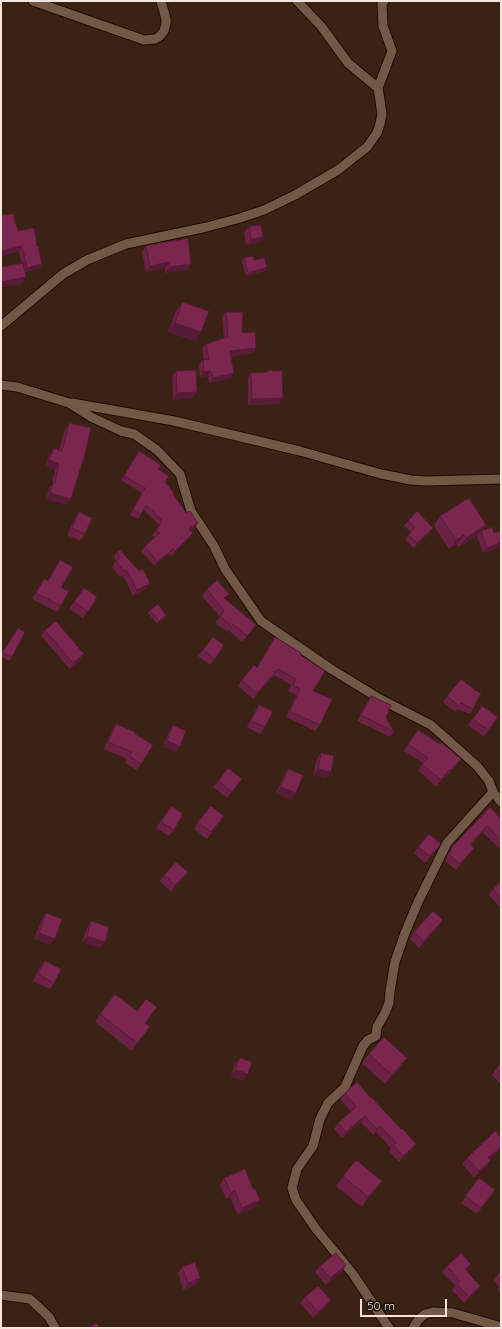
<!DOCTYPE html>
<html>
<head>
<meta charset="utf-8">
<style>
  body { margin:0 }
  #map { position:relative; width:502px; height:1329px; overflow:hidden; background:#3a2314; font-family:Quicksand,sans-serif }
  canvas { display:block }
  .frame { position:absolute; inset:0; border:2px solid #f4e4db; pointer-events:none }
  .scale { position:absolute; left:360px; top:1299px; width:87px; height:18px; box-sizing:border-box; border:2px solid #f4e4db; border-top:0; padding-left:5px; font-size:12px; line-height:14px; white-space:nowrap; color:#f4e4db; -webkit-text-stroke:3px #1a0f09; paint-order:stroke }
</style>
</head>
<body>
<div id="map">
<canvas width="502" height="1329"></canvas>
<div class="frame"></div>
<div class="scale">50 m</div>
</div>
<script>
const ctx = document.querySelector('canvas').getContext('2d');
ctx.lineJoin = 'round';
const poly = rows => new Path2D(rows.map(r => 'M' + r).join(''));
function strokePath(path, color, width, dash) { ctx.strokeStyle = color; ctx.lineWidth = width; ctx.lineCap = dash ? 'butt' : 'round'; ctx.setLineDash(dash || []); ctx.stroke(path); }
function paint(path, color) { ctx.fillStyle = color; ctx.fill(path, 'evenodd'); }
const minor = poly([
  [33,1,144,40,155,39,160,36,164,31,166,23,166,19,161,1],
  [297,1,321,26,348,63,378,88],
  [1,326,63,274,87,260,126,244,207,227,240,218,264,210,295,195,338,170,367,147,377,133,380,124,382,114,378,88,392,51,383,26,382,2,384,1],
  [1,385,17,387,69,403,91,417,121,431,134,434,157,450,180,474,191,511,214,546,225,569,261,621,331,669,380,699,431,725,477,766,489,781,493,792,501,802],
  [72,403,174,421,300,451,381,474,411,480,426,481,501,479],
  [1,1295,30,1299,49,1317,55,1328],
  [389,1328,353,1274,316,1229,296,1200,292,1188,297,1169,313,1146,320,1119,328,1103,345,1087,363,1046,368,1040,376,1036,377,1027,385,1013,389,1003,390,991,395,962,405,933,418,902,447,843,493,792],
  [413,1328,419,1319,425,1314,433,1312,453,1313,501,1327]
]);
const wall = poly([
  [1,215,15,224,18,231,39,269,25,272,26,277,21,284,2,287,1,267,21,264,19,251,1,256],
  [249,226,263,237,258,243,246,245,244,233],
  [146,246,191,264,187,270,165,273,165,268,146,272,142,252],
  [244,258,254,260,267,267,265,271,246,276,242,261],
  [182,302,195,341,168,332,176,311],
  [226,312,242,333,256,348,253,353,231,356,234,373,231,378,209,383,208,376,200,377,199,365,203,360,204,360,202,349,206,344,224,339,222,317],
  [268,370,279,404,248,405,248,378,251,373,266,372],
  [176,371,197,392,192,398,173,400,172,377],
  [69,423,67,505,46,499,49,489,52,484,55,470,45,466,50,454,54,448,59,450,65,429],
  [139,451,158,469,165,482,174,493,173,495,195,528,191,531,189,538,172,556,169,554,154,566,141,551,145,546,155,537,152,536,159,525,144,510,138,519,130,515,142,493,121,480],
  [79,512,85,534,80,541,67,535,75,518],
  [440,516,482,531,494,533,500,547,483,553,477,537,478,535,459,547,457,544,449,549,434,526],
  [408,521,433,528,430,532,414,548,405,540,411,532,404,526],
  [117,552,147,588,133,596,123,575,120,577,112,567,116,561,114,557],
  [60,560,61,606,57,612,32,599,40,585,44,579,48,581,56,566],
  [84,588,97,597,83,618,69,609],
  [207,589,225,599,256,625,252,631,242,642,228,630,227,632,215,623,220,617,202,596],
  [150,610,166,615,164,619,157,624,148,613],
  [18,628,12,657,9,661,1,656,1,655],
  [45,630,84,654,81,660,70,669,41,636],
  [213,637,224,645,210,665,198,656],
  [275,637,300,655,313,691,320,725,315,731,286,717,296,695,288,691,291,685,274,675,253,699,238,686,242,680,257,667,271,644],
  [371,696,386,717,394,732,390,737,357,721,367,702],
  [447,696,473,709,470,714,457,709,455,712,443,702],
  [259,705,265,727,260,734,247,727,255,711],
  [482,706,498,717,484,737,468,725],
  [116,724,135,734,141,764,136,770,125,763,127,759,104,749,112,730],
  [173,725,176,752,163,747,169,732],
  [418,730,456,766,446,777,445,776,436,787,418,770,423,763,404,751],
  [321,753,331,772,326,778,313,775,317,759],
  [228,768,242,779,227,798,213,787],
  [288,769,291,800,276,793,284,776],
  [171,806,174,830,169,836,156,828],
  [490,807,501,819,501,850,482,832,471,845,474,848,469,854,456,870,445,861,449,852,453,846],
  [198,822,219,822,207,839,194,829],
  [441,844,425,863,414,853,418,847],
  [188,872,183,879,171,892,160,881,164,875],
  [501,882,501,905,499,906,489,895,493,889],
  [46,913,50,945,34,939,42,920],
  [443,920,438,927,419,948,410,939,414,932],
  [91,921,105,942,100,948,82,942,87,928],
  [45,961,54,983,50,989,33,981,40,967],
  [100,1014,145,1023,150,1027,132,1051,95,1022],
  [369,1054,400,1068,385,1084,362,1063],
  [240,1058,243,1081,231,1076,235,1064],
  [501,1063,501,1084,492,1075,496,1069],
  [345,1093,412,1150,399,1162,389,1151,391,1148,376,1132,373,1135,361,1122,342,1138,334,1129,338,1123,351,1112,340,1099],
  [501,1138,501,1149,490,1159,491,1160,486,1167,474,1178,462,1164,467,1158],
  [343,1176,382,1181,375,1190,362,1207,336,1186],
  [224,1178,256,1207,238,1215,230,1197,226,1199,220,1185],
  [479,1178,495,1190,477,1214,461,1203],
  [346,1265,341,1272,326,1285,315,1272,320,1266],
  [447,1266,466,1271,480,1286,476,1292,464,1303,452,1290,455,1286,442,1272],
  [182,1267,200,1278,196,1285,183,1290,178,1273],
  [501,1272,501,1295,498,1290,499,1287,493,1280,497,1275],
  [305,1297,326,1307,313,1318,300,1303]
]);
const shadedWall = poly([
  [263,237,258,243,246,245,251,239],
  [22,246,19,251,1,256,1,251],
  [169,262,165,268,146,272,150,266],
  [42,264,39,269,23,273,27,268],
  [191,264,187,270,165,273,170,267],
  [267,267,265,271,246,276,248,273],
  [26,277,21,284,1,287,1,282],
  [175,323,201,332,195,341,168,332],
  [256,348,253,353,226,356,230,351],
  [211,371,208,376,200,377,204,372],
  [234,373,231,378,209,383,213,378],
  [197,392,192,398,173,400,177,393],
  [283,398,279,404,248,405,252,399],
  [49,460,59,464,55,470,45,466],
  [50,493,71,499,67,505,46,499],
  [198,523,195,528,186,534,189,529],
  [486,525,478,535,459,547,466,538],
  [433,528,430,532,414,548,417,543],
  [193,533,189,538,172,556,175,551],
  [464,535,457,544,449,549,456,540],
  [501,542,501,546,500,547,483,553,487,548],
  [173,549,169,554,154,566,157,562],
  [150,583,147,588,133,596,137,590],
  [166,615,164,619,157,624,159,621],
  [256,625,252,631,242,642,247,636],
  [84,654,81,660,70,669,73,663],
  [278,669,274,675,253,699,257,693],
  [167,741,180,746,176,752,163,747],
  [461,759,456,766,446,777,451,770],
  [318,769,331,772,326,778,313,775],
  [450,769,445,776,436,787,441,780],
  [281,787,296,793,291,800,276,793],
  [487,826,482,832,465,850,470,844],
  [441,844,436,850,425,863,430,856],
  [474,848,469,854,456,870,460,864],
  [188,872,183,879,171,892,175,885],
  [443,920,438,927,419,948,424,941],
  [39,933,55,939,50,945,34,939],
  [87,936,105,942,100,948,82,942],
  [150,1027,132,1051,137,1043],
  [407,1058,400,1068,385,1084,392,1075],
  [235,1070,248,1074,243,1081,231,1076],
  [365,1116,361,1122,342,1138,346,1132],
  [380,1126,376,1132,373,1135,377,1129],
  [416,1144,412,1150,399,1162,403,1156],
  [501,1147,501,1149,484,1164,488,1158],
  [491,1160,486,1167,474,1178,479,1171],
  [382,1181,375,1190,362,1207,368,1197],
  [235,1191,230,1197,226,1199,231,1193],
  [260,1200,256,1207,238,1215,242,1208],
  [471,1264,467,1270,461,1276,465,1269],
  [346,1265,341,1272,326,1285,330,1278],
  [200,1278,196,1285,183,1290,188,1283],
  [480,1286,476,1292,464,1303,469,1297],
  [331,1300,326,1307,313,1318,318,1312]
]);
const building = poly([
  [14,214,15,224,16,224,18,231,34,228,37,246,38,246,42,264,27,268,22,246,1,251,1,215,14,214],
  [261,225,263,237,251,239,249,226,261,225],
  [188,238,191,264,170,267,169,262,150,266,146,246,188,238],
  [253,256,254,260,264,258,267,267,248,273,244,258,253,256],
  [23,263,26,277,1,282,1,267,23,263],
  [182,302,209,311,201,332,175,323,182,302],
  [226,312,243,312,242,333,255,332,256,348,230,351,234,373,213,378,211,371,204,372,203,360,209,359,206,344,228,337,226,312],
  [196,370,197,392,177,393,176,371,196,370],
  [268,370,282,371,283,398,252,399,251,373,268,372,268,370],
  [69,423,91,428,85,454,71,499,50,493,53,483,55,483,59,464,49,460,54,448,62,451,69,423],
  [139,451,161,465,158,469,169,476,165,482,174,493,173,494,186,513,190,511,198,523,189,529,193,533,175,551,173,549,157,562,145,546,160,533,156,531,162,520,146,505,141,514,133,510,145,488,124,476,139,451],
  [469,498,486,525,466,538,464,535,456,540,440,516,469,498],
  [417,511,433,528,417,543,408,535,415,528,408,521,417,511],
  [79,512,92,518,85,534,72,528,79,512],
  [492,527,494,533,501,531,501,542,487,548,481,531,492,527],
  [120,550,139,571,143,569,150,583,137,590,126,569,124,571,116,561,120,558,117,552,120,550],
  [60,560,73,567,61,588,69,591,61,606,36,593,44,579,48,581,60,560],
  [217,580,229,594,224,598,256,625,247,636,233,624,231,626,220,616,224,611,207,589,217,580],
  [84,588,97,597,88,612,74,602,84,588],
  [158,604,166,615,159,621,150,610,158,604],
  [56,621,84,654,73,663,45,630,56,621],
  [18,628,25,632,12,657,2,653,18,628],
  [213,637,224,645,215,659,203,650,213,637],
  [275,637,301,653,300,655,325,671,313,691,332,699,320,725,290,711,300,689,293,685,296,679,278,669,257,693,242,680,254,665,257,668,275,637],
  [461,679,475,690,481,693,473,709,461,703,459,706,447,696,461,679],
  [371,696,391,705,386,717,394,732,361,715,371,696],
  [259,705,273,711,265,727,251,721,259,705],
  [482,706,498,717,488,730,473,719,482,706],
  [116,724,135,732,135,734,153,745,141,764,129,756,132,752,108,742,116,724],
  [173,725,186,731,180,746,167,741,173,725],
  [418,730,440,744,442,743,461,759,451,770,450,769,441,780,422,764,428,758,408,744,418,730],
  [321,753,334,756,331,772,318,769,321,753],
  [228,768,242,779,232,792,218,781,228,768],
  [288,769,303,775,296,793,281,787,288,769],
  [171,806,182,813,182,816,174,830,161,822,171,806],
  [211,806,224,816,211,832,198,822,211,806],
  [490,807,501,819,501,840,487,826,470,844,474,848,460,864,449,854,453,846,490,807],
  [429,834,441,844,430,856,418,847,429,834],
  [176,862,188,872,175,885,164,875,176,862],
  [501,882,501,898,493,889,501,882],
  [433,911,443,920,424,941,414,932,433,911],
  [46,913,62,919,55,939,39,933,46,913],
  [91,921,109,927,105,942,87,936,91,921],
  [45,961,61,969,54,983,38,974,45,961],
  [115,994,137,1011,146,999,157,1007,145,1023,150,1027,137,1043,100,1014,115,994],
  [384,1037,407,1058,392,1075,369,1054,384,1037],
  [240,1058,252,1062,248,1074,235,1070,240,1058],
  [501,1063,501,1073,496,1069,501,1063],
  [357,1082,371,1098,372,1098,401,1129,402,1128,416,1144,403,1156,393,1145,396,1143,380,1126,377,1129,365,1116,346,1132,338,1123,356,1107,345,1093,357,1082],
  [495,1131,501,1138,501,1147,488,1158,491,1160,479,1171,467,1158,495,1131],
  [356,1160,382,1181,368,1197,343,1176,356,1160],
  [245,1169,253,1189,255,1188,260,1200,242,1208,235,1191,231,1193,224,1178,245,1169],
  [479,1178,495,1190,481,1208,465,1196,479,1178],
  [336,1253,346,1265,330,1278,320,1266,336,1253],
  [461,1253,471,1264,465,1269,480,1286,469,1297,457,1284,460,1281,447,1266,461,1253],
  [195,1262,200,1278,188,1283,182,1267,195,1262],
  [501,1272,501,1280,497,1275,501,1272],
  [318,1286,331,1300,318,1312,305,1297,318,1286],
  [96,1323,100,1328,89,1328,96,1323]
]);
strokePath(minor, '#200c01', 11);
strokePath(minor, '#725847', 9);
paint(wall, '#6a2143');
paint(shadedWall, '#561b37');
paint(building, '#7b264e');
strokePath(building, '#561b37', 1);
</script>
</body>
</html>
